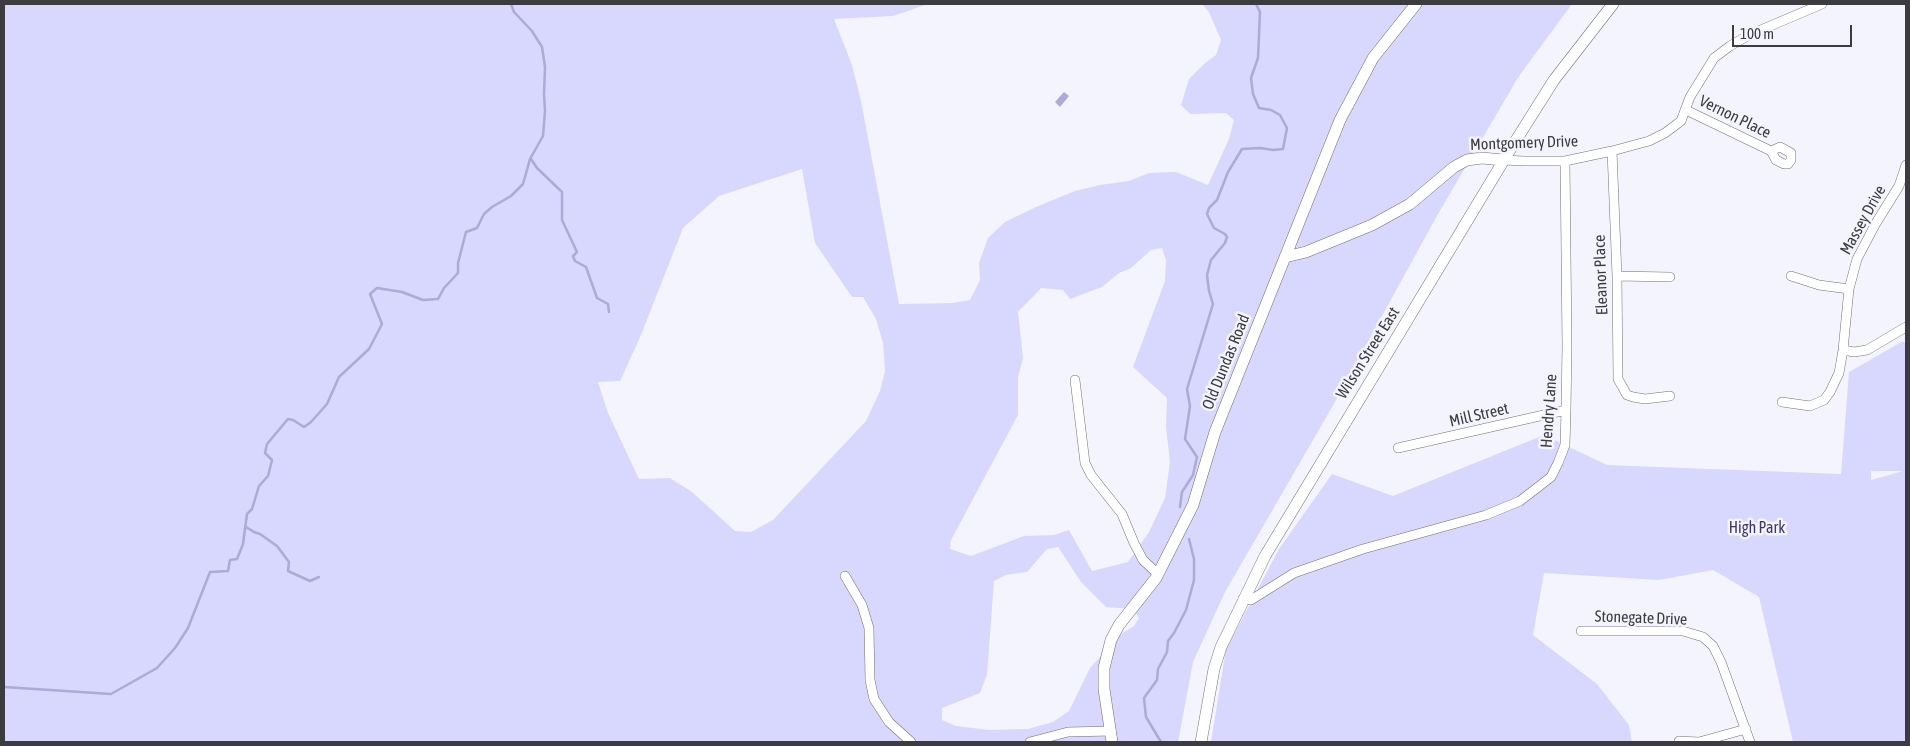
<!DOCTYPE html>
<html>
<head>
<meta charset="utf-8">
<style>
  body { margin:0 }
  #map { position:relative; width:1910px; height:746px; overflow:hidden; background:#f4f4ff; font-family:"Asap Condensed",sans-serif }
  canvas { display:block }
  .frame { position:absolute; inset:0; border:5px solid #3c3c40; pointer-events:none }
  .scale { position:absolute; left:1732px; top:25px; width:120px; height:22px; box-sizing:border-box; border:2px solid #3c3c40; border-top:0; padding-left:6px; font-size:15px; line-height:18px; white-space:nowrap; color:#3c3c40; -webkit-text-stroke:4px #f4f4ff; paint-order:stroke }
</style>
</head>
<body>
<div id="map">
<canvas width="1910" height="746"></canvas>
<div class="frame"></div>
<div class="scale">100 m</div>
</div>
<script>
const ctx = document.querySelector('canvas').getContext('2d');
ctx.lineJoin = 'round';
function paint(path, color) { ctx.fillStyle = color; ctx.fill(path, 'evenodd'); }
const poly = rows => new Path2D(rows.map(r => 'M' + r).join(''));
function strokePath(path, color, width, dash) { ctx.strokeStyle = color; ctx.lineWidth = width; ctx.lineCap = dash ? 'butt' : 'round'; ctx.setLineDash(dash || []); ctx.stroke(path); }
function write(font, color, halo, rows, align = 'center') {
  ctx.font = font + ' "Asap Condensed",sans-serif'; ctx.lineWidth = 5; ctx.setLineDash([]); ctx.textBaseline = 'middle'; ctx.strokeStyle = halo; ctx.fillStyle = color; for (const [text, x, y, turn = 0] of rows) {
    ctx.save(); ctx.translate(x, y); ctx.rotate((+turn || 0) * Math.PI / 180); ctx.textAlign = isNaN(turn) ? turn : align; if (halo) ctx.strokeText(text, 0, 0); ctx.fillText(text, 0, 0); ctx.restore();
  }
}
const green = poly([
  [4,4,928,4,893,16,834,19,852,65,861,101,899,304,953,303,970,300,980,280,979,263,988,238,1005,222,1036,207,1075,191,1100,185,1129,181,1149,173,1176,172,1208,185,1229,139,1234,120,1226,113,1190,114,1181,105,1189,79,1205,63,1216,55,1221,40,1209,12,1202,4,1572,4,1519,76,1438,214,1331,409,1225,592,1193,662,1178,742,4,742],
  [802,169,815,243,852,297,863,297,876,319,883,343,885,371,880,391,866,421,773,520,751,532,735,531,692,492,670,478,639,479,608,413,598,382,620,381,641,335,683,228,719,196],
  [1162,248,1166,260,1165,281,1133,367,1167,398,1166,427,1170,462,1165,498,1149,532,1128,562,1092,571,1069,530,1054,535,1024,536,971,556,950,549,951,540,1018,415,1018,377,1023,358,1018,312,1041,288,1063,290,1070,299,1102,287,1119,273,1131,268,1151,250],
  [1058,547,1081,582,1106,607,1133,609,1139,618,1134,626,1121,634,1090,668,1069,711,1053,722,1028,729,989,730,956,726,942,720,942,708,980,693,987,675,994,581,1006,575,1027,572,1047,549],
  [1903,341,1906,345,1906,742,1793,742,1759,597,1713,570,1659,580,1544,573,1533,635,1597,684,1629,725,1632,742,1211,742,1226,649,1279,549,1332,474,1393,496,1544,435,1607,465,1841,474,1849,372],
  [1871,471,1903,471,1871,480]
]);
const water = poly([
  [1064,92,1069,96,1060,107,1055,102]
]);
const stream = poly([
  [531,159,537,168,562,192,562,220,577,252,573,256,575,261,586,267,597,298,608,304,609,312],
  [1180,507,1182,492,1193,475,1197,457,1185,439,1190,406,1187,389,1213,304,1209,291,1207,275,1211,260,1225,243,1227,237,1225,234,1214,228,1207,214,1209,208,1217,200,1228,172,1242,149,1260,148,1273,150,1283,149,1287,128,1280,115,1271,110,1259,108,1253,94,1251,78,1258,58,1260,12,1256,4],
  [246,527,254,532,260,534,277,546,289,562,288,571,310,581,319,577],
  [4,687,111,694,157,668,175,648,188,628,210,572,228,571,230,560,237,559,243,544,247,514,252,509,259,486,268,476,272,460,265,453,267,444,288,419,293,420,304,427,311,422,327,404,339,377,369,349,382,324,370,294,377,288,402,292,423,300,438,299,444,288,458,273,458,263,466,232,477,228,484,214,492,207,511,196,523,184,530,159,543,136,545,111,544,94,545,67,542,47,532,31,514,12,511,4],
  [1161,742,1146,717,1144,698,1157,680,1158,669,1167,652,1168,641,1174,633,1186,610,1194,580,1194,559,1189,539]
]);
const street = poly([
  [1686,110,1771,151,1776,160,1784,164,1788,164,1791,160,1791,153,1780,147,1771,151],
  [1612,151,1617,276,1618,379,1627,395,1633,397,1645,399,1670,396],
  [1503,160,1524,161,1565,161,1612,151,1649,141,1665,133,1681,121,1690,97,1714,58,1730,46,1749,35,1822,4],
  [1617,276,1670,277],
  [1791,276,1819,285,1849,289],
  [1843,350,1854,352,1867,350,1906,327],
  [1075,380,1085,463,1091,475,1122,514,1134,543,1143,560,1158,574],
  [1782,402,1810,406,1824,400,1830,392,1839,373,1843,350,1849,289,1857,259,1876,223,1899,186,1906,165],
  [1398,448,1566,410],
  [845,576,862,605,869,628,870,680,874,699,889,722,911,742],
  [1243,599,1251,600,1294,573,1363,549,1486,515,1520,501,1551,477,1558,463,1565,445,1566,410,1567,346,1565,161],
  [1581,631,1683,631,1703,637,1713,646,1721,662,1750,742],
  [1679,741,1699,742,1746,729],
  [1030,742,1068,732,1111,731]
]);
const secondary = poly([
  [1285,257,1306,252,1372,225,1410,204,1454,167,1467,160,1482,158,1503,160],
  [1112,742,1104,689,1104,668,1111,640,1119,625,1156,578,1193,505,1215,432,1340,120,1373,58,1416,4],
  [1201,742,1214,669,1221,647,1265,556,1513,145,1554,80,1613,4]
]);
const streetNames = [
  ["Vernon Place",1735,117,26],
  ["Montgomery Drive",1524,143,-2],
  ["Massey Drive",1863,220,-61],
  ["Eleanor Place",1601,275,-92],
  ["Wilson Street East",1368,353,-58],
  ["Old Dundas Road",1226,362,-68],
  ["Hendry Lane",1549,411,-86],
  ["Mill Street",1479,415,-13],
  ["Stonegate Drive",1641,618,2]
];
const parkNames = [
  ["High Park",1757,528]
];
paint(green, '#d8d7fe');
paint(water, '#acaad6');
strokePath(stream, '#acaad6', 2.5);
strokePath(street, '#6f6f78', 10);
strokePath(secondary, '#6f6f78', 12);
strokePath(street, '#fff', 9);
strokePath(secondary, '#fff', 11);
write('16px', '#3c3c40', '#f4f4ff', streetNames);
write('16px', '#3c366d', '#f4f4ff', parkNames);
</script>
</body>
</html>
